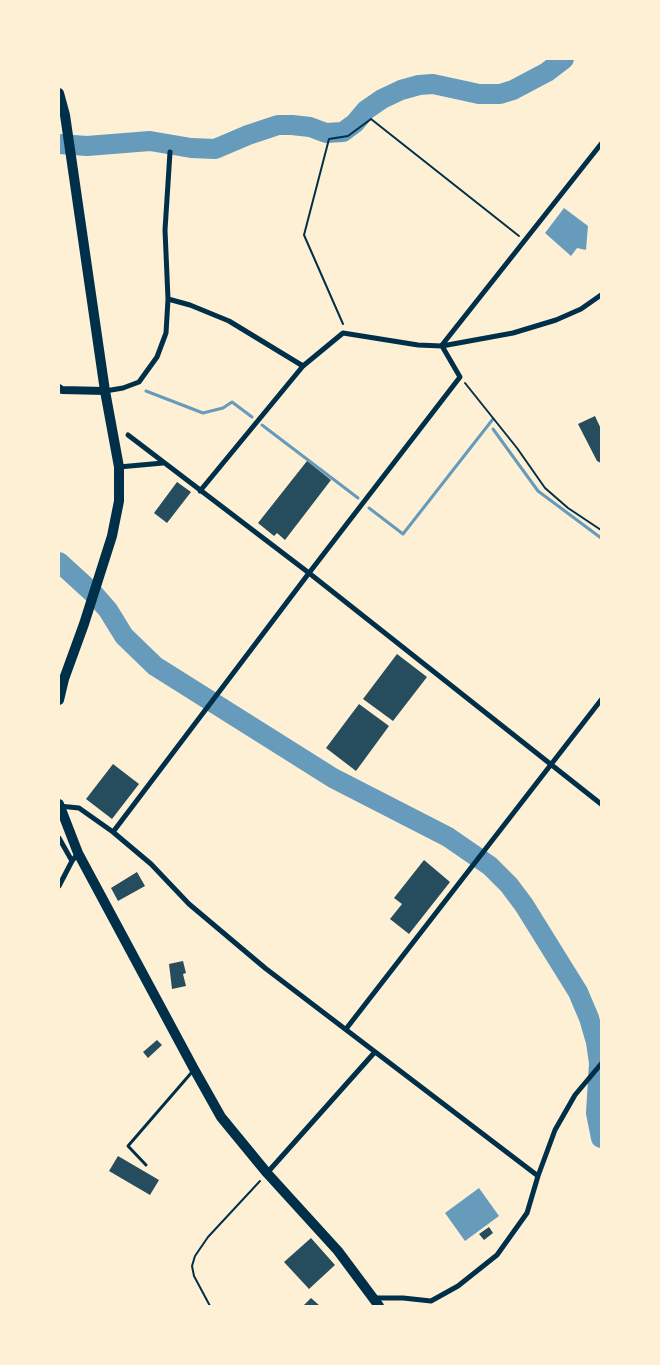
<!DOCTYPE html>
<html>
<head>
<meta charset="utf-8">
<style>
  body { margin:0 }
  #map { position:relative; width:660px; height:1365px; overflow:hidden; background:#fdf0d5; font-family:"Sofia Sans Condensed",sans-serif }
  canvas { display:block }
  .frame { position:absolute; inset:0; border:60px solid #fdf0d5; pointer-events:none }
</style>
</head>
<body>
<div id="map">
<canvas width="660" height="1365"></canvas>
<div class="frame"></div>
</div>
<script>
const ctx = document.querySelector('canvas').getContext('2d');
ctx.lineJoin = 'round';
function paint(path, color) { ctx.fillStyle = color; ctx.fill(path, 'evenodd'); }
const poly = rows => new Path2D(rows.map(r => 'M' + r).join(''));
function strokePath(path, color, width, dash) { ctx.strokeStyle = color; ctx.lineWidth = width; ctx.lineCap = dash ? 'butt' : 'round'; ctx.setLineDash(dash || []); ctx.stroke(path); }
const water = poly([
  [564,208,588,226,586,250,577,248,571,256,545,233],
  [479,1188,499,1216,465,1241,445,1213]
]);
const stream = poly([
  [146,391,203,413,223,408,232,402,252,417],
  [262,425,358,498],
  [493,429,538,491,601,538],
  [369,508,403,534,493,419]
]);
const river = poly([
  [59,144,87,146,150,141,191,148,215,149,248,135,278,125,292,125,310,127,326,133,343,132,355,123,366,110,382,99,401,90,419,85,433,84,479,94,500,94,513,90,547,72,564,59],
  [59,562,94,594,108,610,124,636,155,666,333,778,448,837,490,866,509,885,524,905,578,992,589,1018,596,1042,599,1063,596,1113,601,1138]
]);
const building = poly([
  [595,416,601,429,601,463,597,461,578,424],
  [307,461,331,480,285,540,277,533,274,536,258,523],
  [177,482,191,492,167,523,154,513],
  [397,654,427,677,393,721,363,699],
  [359,704,389,726,356,771,326,748],
  [113,764,139,784,112,819,86,799],
  [424,860,450,882,409,934,390,919,402,904,394,898],
  [137,872,145,886,118,901,111,888],
  [183,961,186,973,183,974,186,986,172,989,169,964],
  [157,1040,162,1045,148,1058,143,1052],
  [118,1156,159,1180,150,1195,109,1171],
  [489,1227,493,1233,484,1240,479,1234],
  [311,1238,335,1265,309,1289,284,1262],
  [311,1298,320,1306,303,1306]
]);
const path = poly([
  [343,324,304,235,329,139,348,136,371,119,519,236],
  [465,383,517,448,545,488,568,508,601,530],
  [210,1306,194,1276,192,1266,195,1256,208,1237,260,1181]
]);
const service = poly([
  [146,1165,128,1146,192,1072]
]);
const minor = poly([
  [168,299,190,305,229,321,303,366],
  [442,345,601,144],
  [105,391,123,388,139,382,157,357,166,333,168,299,165,230,170,152],
  [128,435,309,573,601,804],
  [119,467,163,463],
  [200,491,303,366,343,333,418,345,442,346,513,333,556,320,581,309,601,295],
  [59,806,79,808,113,832,151,864,189,904,265,968,538,1176],
  [113,832,309,573,460,377,442,346],
  [59,838,72,861],
  [59,886,72,861,78,853],
  [346,1029,601,700],
  [267,1173,374,1053],
  [374,1298,403,1298,431,1301,458,1286,497,1255,527,1213,538,1176,555,1130,575,1095,601,1064]
]);
const tertiary = poly([
  [59,388,62,390,105,391]
]);
const primary = poly([
  [59,93,65,115,105,391,119,467,119,501,112,536,84,624,64,679,59,700],
  [59,804,78,853,194,1069,221,1117,267,1173,338,1251,379,1306]
]);
paint(water, '#669bbc');
strokePath(stream, '#669bbc', 3);
strokePath(river, '#669bbc', 20);
paint(building, '#264d5e');
strokePath(path, '#003049', 2);
strokePath(service, '#003049', 3);
strokePath(minor, '#003049', 5);
strokePath(tertiary, '#003049', 8);
strokePath(primary, '#003049', 10);
</script>
</body>
</html>
